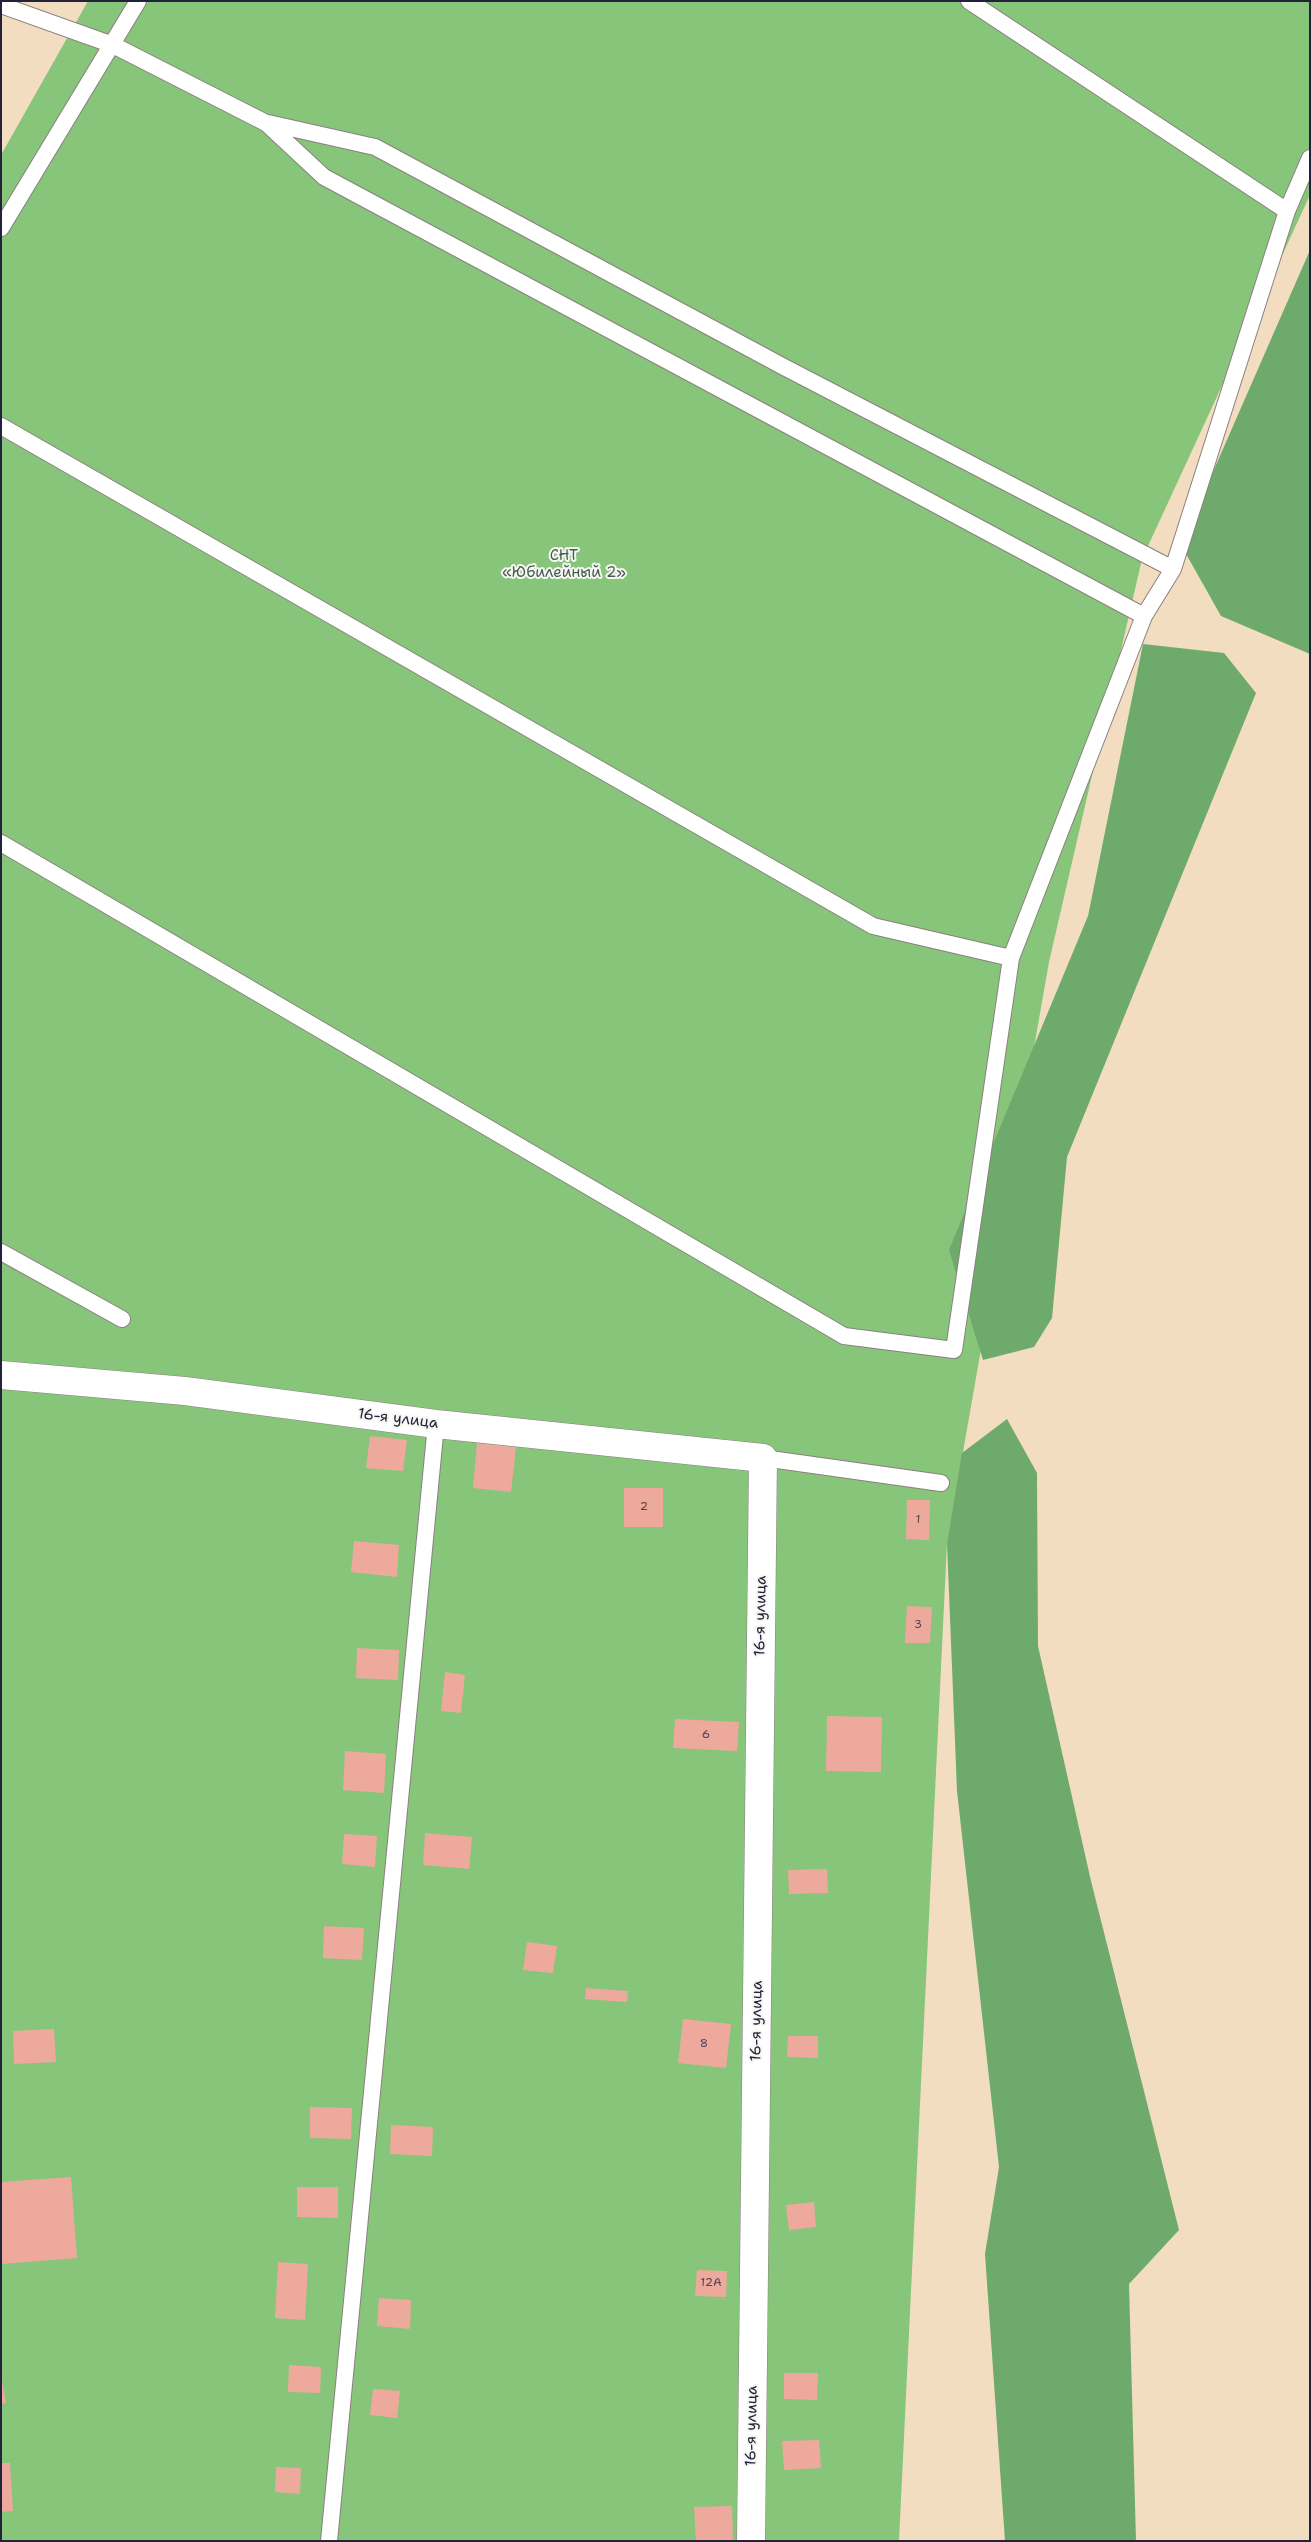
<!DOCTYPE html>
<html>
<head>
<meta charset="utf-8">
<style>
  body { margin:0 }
  #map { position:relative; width:1311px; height:2542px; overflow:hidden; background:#f3ddc1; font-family:"Shantell Sans",sans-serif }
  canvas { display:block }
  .frame { position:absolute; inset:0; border:2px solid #22223b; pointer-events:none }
</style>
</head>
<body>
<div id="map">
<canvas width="1311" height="2542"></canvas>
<div class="frame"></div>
</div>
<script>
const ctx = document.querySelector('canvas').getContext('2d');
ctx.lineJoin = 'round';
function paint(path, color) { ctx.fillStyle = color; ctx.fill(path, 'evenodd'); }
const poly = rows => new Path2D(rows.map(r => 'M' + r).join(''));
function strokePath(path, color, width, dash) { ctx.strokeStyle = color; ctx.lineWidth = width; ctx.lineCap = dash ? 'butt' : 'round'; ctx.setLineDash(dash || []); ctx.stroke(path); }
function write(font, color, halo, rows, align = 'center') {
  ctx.font = font + ' "Shantell Sans",sans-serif'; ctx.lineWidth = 4; ctx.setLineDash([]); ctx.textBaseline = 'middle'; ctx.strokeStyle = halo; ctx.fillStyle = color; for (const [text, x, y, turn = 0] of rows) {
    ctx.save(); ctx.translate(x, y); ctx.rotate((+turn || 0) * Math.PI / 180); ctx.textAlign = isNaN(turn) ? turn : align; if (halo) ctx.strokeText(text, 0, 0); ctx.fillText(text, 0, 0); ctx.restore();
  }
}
const green = poly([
  [88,1,1310,1,1310,195,1142,559,1049,962,947,1543,899,2541,1,2541,1,155]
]);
const forest = poly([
  [1310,250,1310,654,1221,616,1181,545],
  [1143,644,1224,653,1256,693,1067,1157,1052,1318,1034,1347,983,1360,949,1250,1088,916],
  [1007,1419,1037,1473,1038,1646,1091,1881,1179,2230,1129,2284,1136,2541,1005,2541,985,2254,999,2167,957,1791,947,1543,962,1453]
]);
const building = poly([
  [370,1436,407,1440,403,1471,366,1468],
  [477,1443,516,1447,511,1492,473,1488],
  [624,1488,663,1488,663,1527,624,1527],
  [907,1500,930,1500,929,1540,906,1539],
  [354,1541,399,1545,397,1577,351,1572],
  [907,1606,932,1607,930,1643,905,1643],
  [357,1648,399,1650,398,1680,356,1678],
  [445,1672,465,1675,461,1713,441,1711],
  [827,1716,882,1717,881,1772,826,1771],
  [675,1719,739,1722,737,1751,673,1748],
  [345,1751,386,1754,384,1793,343,1790],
  [425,1833,472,1837,469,1869,423,1865],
  [344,1834,377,1836,375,1867,342,1864],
  [827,1869,828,1893,789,1894,788,1870],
  [324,1926,364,1928,362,1960,323,1958],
  [527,1942,557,1946,553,1973,523,1970],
  [586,1988,628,1991,627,2002,585,1999],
  [683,2019,731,2024,726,2068,678,2063],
  [54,2029,56,2062,14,2064,13,2031],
  [788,2036,818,2036,818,2058,787,2057],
  [310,2107,352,2108,351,2139,310,2138],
  [391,2125,433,2127,432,2156,390,2154],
  [71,2177,77,2258,1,2264,1,2182],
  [297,2187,338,2187,338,2218,297,2217],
  [814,2202,816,2227,789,2230,786,2205],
  [278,2262,308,2264,305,2320,275,2318],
  [697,2270,727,2271,726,2297,695,2296],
  [379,2298,411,2300,410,2329,377,2326],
  [289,2365,321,2367,320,2393,288,2392],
  [784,2373,818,2373,817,2400,784,2399],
  [1,2375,6,2403,1,2404],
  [373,2389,400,2391,397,2418,370,2415],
  [819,2440,821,2468,784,2470,782,2441],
  [1,2463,10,2463,13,2511,1,2512],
  [276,2467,301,2468,300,2494,275,2492],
  [732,2506,733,2541,696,2541,694,2507]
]);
const service = poly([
  [969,1,1287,211],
  [1,5,113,45,266,123,324,177,1144,616],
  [268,123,375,147,784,367,1173,569],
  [1,228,138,1],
  [1,426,873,926,1011,958],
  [1,843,844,1336,954,1350,1011,958,1144,616,1173,569,1287,211,1310,158],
  [1,1252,122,1319],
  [763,1458,941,1483],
  [329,2541,436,1424]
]);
const minor = poly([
  [1,1375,185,1391,436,1424,763,1458,751,2541]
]);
const numberNames = [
  ["2",644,1507],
  ["1",918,1520],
  ["3",918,1625],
  ["6",706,1735],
  ["8",704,2044],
  ["12А",711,2283]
];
const parkNames = [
  ["СНТ",564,556],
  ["«Юбилейный 2»",564,573]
];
const streetNames = [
  ["16-я улица",398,1419,7],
  ["16-я улица",761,1616,-89],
  ["16-я улица",757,2021,-89],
  ["16-я улица",752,2426,-89]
];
paint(green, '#87c57b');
paint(forest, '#6daa6b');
paint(building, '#edaa9c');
strokePath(service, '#8a807e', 18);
strokePath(minor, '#8a807e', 29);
strokePath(service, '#fff', 16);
strokePath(minor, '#fff', 28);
write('12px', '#554453', null, numberNames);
write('15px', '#455b51', '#f6f6f2', parkNames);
write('15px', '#22223b', '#f6f6f2', streetNames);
</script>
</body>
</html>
